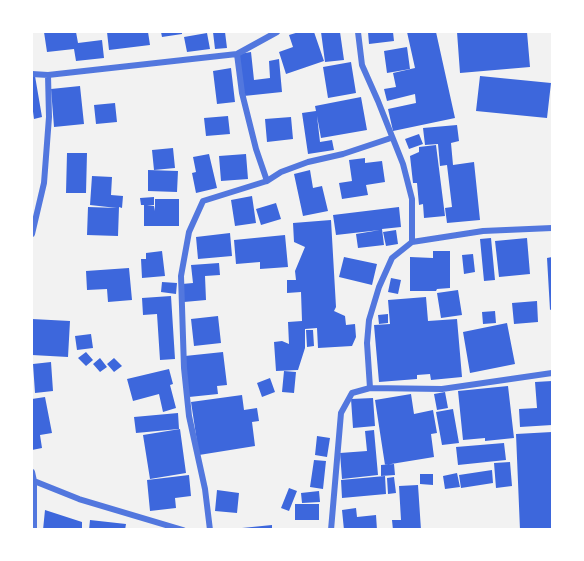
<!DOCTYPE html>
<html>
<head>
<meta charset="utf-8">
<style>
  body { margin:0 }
  #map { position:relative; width:584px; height:561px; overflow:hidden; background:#f2f2f2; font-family:Arial,sans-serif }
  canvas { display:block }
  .frame { position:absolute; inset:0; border:33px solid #fff; pointer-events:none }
</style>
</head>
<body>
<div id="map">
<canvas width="584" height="561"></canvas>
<div class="frame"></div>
</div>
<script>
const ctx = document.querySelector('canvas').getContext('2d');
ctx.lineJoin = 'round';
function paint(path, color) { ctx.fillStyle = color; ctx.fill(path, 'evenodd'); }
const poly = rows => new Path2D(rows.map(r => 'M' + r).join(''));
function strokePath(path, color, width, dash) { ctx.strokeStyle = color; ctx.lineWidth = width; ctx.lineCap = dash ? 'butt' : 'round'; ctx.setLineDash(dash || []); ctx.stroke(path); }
const building = poly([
  [44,32,76,32,78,43,102,40,104,58,76,61,74,49,47,52],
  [107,32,148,32,150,45,109,50],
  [161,32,182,32,182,34,162,37],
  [213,32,225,32,227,48,215,49],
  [299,32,314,32,324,61,286,74,279,52,293,47,289,35],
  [321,32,340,32,344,60,325,62],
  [368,32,393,32,394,41,369,44],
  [407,32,436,32,455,118,393,131,388,109,416,103,415,94,387,101,384,89,396,87,393,73,415,68],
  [457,32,527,32,530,67,460,73],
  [207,33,210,49,187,52,184,37],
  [407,47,410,69,387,73,384,51],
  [251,52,254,80,270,78,269,61,279,59,282,92,244,96,239,54],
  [351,62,356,93,328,98,323,67],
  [231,68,235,102,217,104,213,71],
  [35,76,42,117,34,119,32,104,32,77],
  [480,76,551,83,547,118,476,111],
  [80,86,84,124,54,127,51,89],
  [361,97,367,130,321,138,317,116,320,142,332,140,334,150,308,154,302,113,316,111,315,106],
  [115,103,117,122,96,124,94,105],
  [228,116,230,134,206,136,204,118],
  [291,117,293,139,267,142,265,119],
  [457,125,459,141,451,143,453,165,474,162,480,220,447,223,445,208,452,207,447,165,440,166,438,144,425,145,423,128],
  [419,134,423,144,409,149,405,139],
  [436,145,445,216,424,218,423,204,419,205,417,183,413,183,410,156,419,152,419,147],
  [173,148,175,168,154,170,152,150],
  [67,153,87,153,86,193,66,193],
  [209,154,217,188,196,193,192,173,196,172,193,157],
  [246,154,248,179,221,181,219,156],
  [365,158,365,163,382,161,385,182,366,185,368,195,342,199,339,183,352,181,349,160],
  [148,170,178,171,177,192,148,191],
  [310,170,313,188,322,186,328,211,303,216,294,174],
  [92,176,112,177,111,195,123,196,122,208,119,207,118,236,87,235,88,207,117,208,90,205],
  [252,196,256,223,235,226,231,200],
  [154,197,154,205,147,205,154,206,155,211,155,199,179,199,179,226,144,226,144,205,141,205,140,198],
  [276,203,281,219,261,225,256,209],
  [399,207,401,227,382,229,384,245,358,248,356,234,380,230,336,235,333,215],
  [331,220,336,307,334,311,345,316,346,325,355,324,356,337,352,346,318,348,317,328,305,329,305,348,298,370,276,371,274,342,282,341,289,344,288,322,302,321,301,292,287,293,287,280,296,280,295,271,305,247,294,242,293,223],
  [396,230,398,244,386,246,383,232],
  [230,233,232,256,198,259,196,237],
  [285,235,288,267,260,269,260,262,236,264,234,240],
  [491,238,495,280,484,281,480,239],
  [527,238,530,274,499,277,495,241],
  [162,251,165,276,142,278,141,259,146,259,146,253],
  [433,251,450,251,450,288,437,289,436,291,410,291,410,257,433,258],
  [473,254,475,272,464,274,462,255],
  [344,257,377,264,372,285,339,277],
  [552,257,552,309,550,310,547,258],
  [219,263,220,275,205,276,206,300,184,302,182,284,193,283,191,265],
  [129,268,132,300,108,302,107,289,87,290,86,271],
  [391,278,401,280,398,294,388,292],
  [162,282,177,283,176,294,161,292],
  [458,290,462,315,441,318,437,293],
  [171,296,175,359,160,360,157,314,143,315,142,298],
  [426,297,428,321,457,319,462,377,431,380,430,374,417,375,417,379,379,382,374,325,390,324,388,300],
  [537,301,538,322,514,324,512,303],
  [495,311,496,323,483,324,482,312],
  [388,314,388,323,379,324,378,315],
  [218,316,221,343,194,346,191,319],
  [32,319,70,321,68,357,32,355],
  [507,323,515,364,470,373,463,332],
  [306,330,313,330,314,346,307,347],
  [91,334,93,348,77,350,75,336],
  [86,352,93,360,86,366,78,358],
  [223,352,227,385,217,386,218,394,189,397,185,356],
  [100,358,107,367,100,372,93,364],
  [114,358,122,366,114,372,107,364],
  [51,362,53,391,35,393,33,364],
  [169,369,173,384,170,385,176,408,163,412,159,394,133,401,127,379],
  [284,371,296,372,294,393,282,392],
  [270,378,275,392,262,397,257,383],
  [552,381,552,425,520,427,519,409,537,408,535,382],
  [508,386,514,438,485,441,485,438,463,440,458,391],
  [445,392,448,408,437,410,434,394],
  [411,394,414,414,433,410,437,433,431,434,434,457,385,465,375,400],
  [242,395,244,410,257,408,259,421,252,422,255,446,199,455,191,402],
  [45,397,52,433,40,435,42,448,32,450,32,399],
  [373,398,375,426,353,428,351,399],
  [453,409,459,443,442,445,436,412],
  [178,413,179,429,136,433,134,417],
  [180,429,186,473,150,479,143,435],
  [374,430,378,475,342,479,340,453,367,451,365,431],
  [552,432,552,530,520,530,516,434],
  [317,436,330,438,327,457,315,455],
  [504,443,506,460,458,465,456,447],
  [314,460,326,461,323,489,310,487],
  [510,462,512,486,496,488,494,463],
  [394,464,395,475,381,476,381,465],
  [492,470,493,483,461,488,459,475],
  [457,473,460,487,445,489,443,476],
  [420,474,433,474,433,485,420,484],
  [189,475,191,496,175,498,176,508,150,511,147,480],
  [385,476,386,494,342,498,341,480],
  [394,477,396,493,388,494,387,478],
  [418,485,421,530,393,530,392,520,401,520,399,486],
  [289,488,297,491,289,511,281,508],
  [217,490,239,493,237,513,215,511],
  [319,491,320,502,302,503,301,493],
  [295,504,319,504,319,520,295,520],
  [356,508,357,517,376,515,377,530,344,530,342,510],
  [45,510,82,522,82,530,43,530],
  [90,520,126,524,125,530,89,530],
  [272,525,272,530,243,530,242,528]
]);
const minor = poly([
  [358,32,362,65,378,101,403,164,412,199,412,242],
  [237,54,277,32],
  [32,74,48,75,49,117,44,183,32,234],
  [48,75,237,54,242,93,256,149,267,181,203,201,189,232,181,276,184,368,189,416,205,489,210,530],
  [267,181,281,172,308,162,343,154,391,138],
  [370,388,367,343,369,320,379,287,392,258,412,242,483,231,552,228],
  [32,472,34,481,34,530],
  [34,481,79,499,183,530],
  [331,530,341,413,352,393,370,388,442,389,552,373]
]);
paint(building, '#3d67dc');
strokePath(minor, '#5277de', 6);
</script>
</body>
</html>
